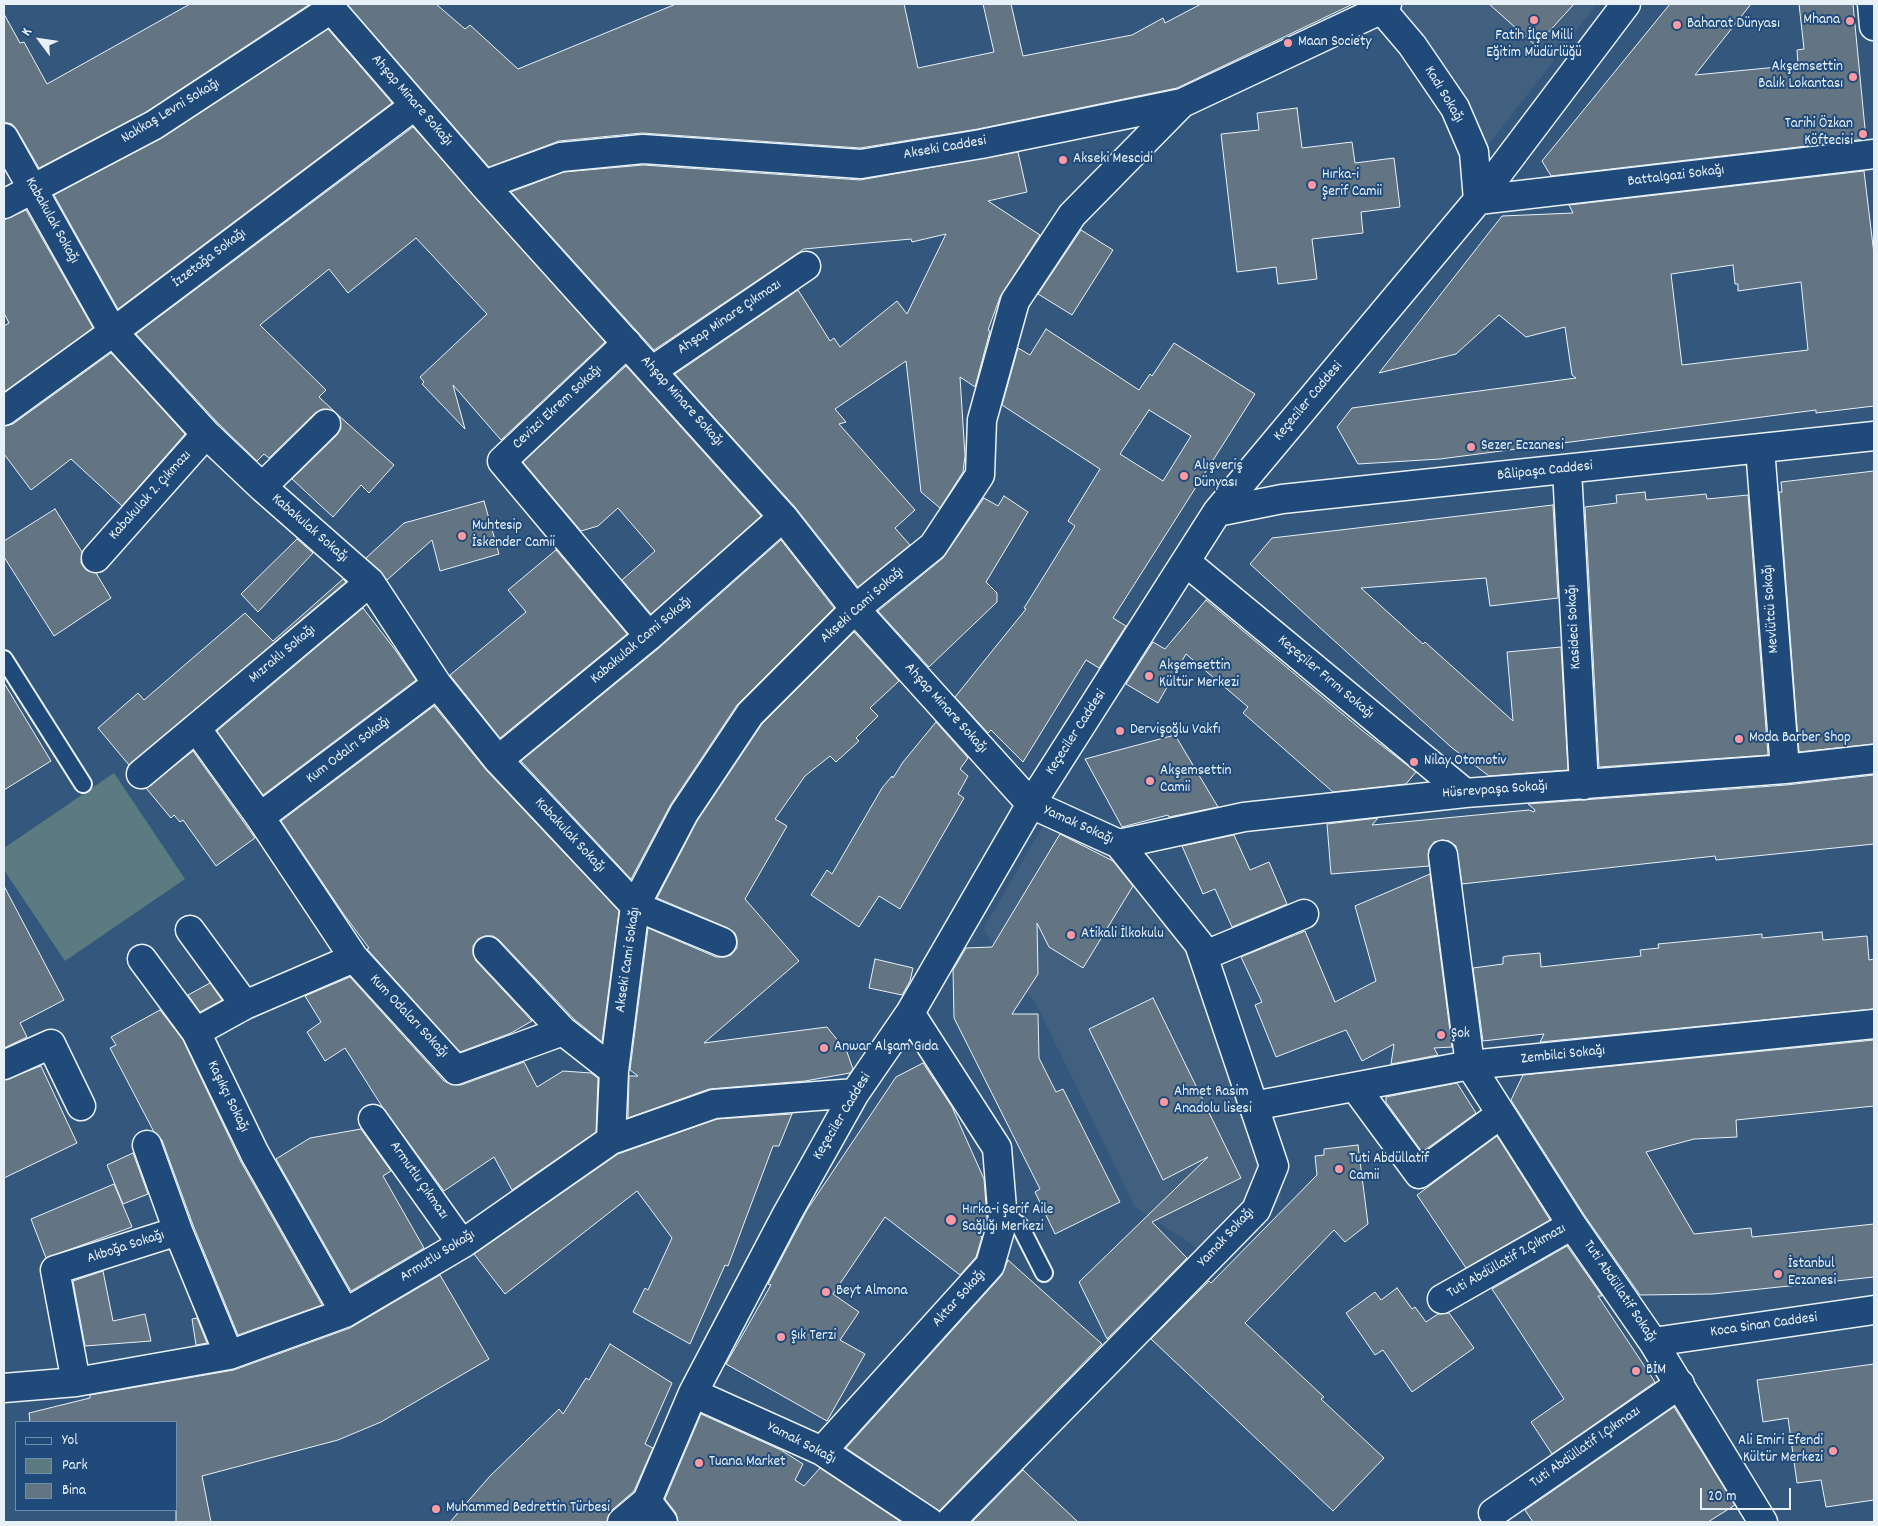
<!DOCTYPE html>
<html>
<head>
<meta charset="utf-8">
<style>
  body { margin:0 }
  #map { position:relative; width:1878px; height:1526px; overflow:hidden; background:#33577d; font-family:Dekko,sans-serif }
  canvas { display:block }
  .frame { position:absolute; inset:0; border:5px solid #e8f1f8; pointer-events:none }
  .legend { position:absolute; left:15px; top:1421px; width:162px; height:90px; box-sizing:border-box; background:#1f4a7a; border:1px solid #6f8dac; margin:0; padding:6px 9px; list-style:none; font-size:15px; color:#e8f1f8 }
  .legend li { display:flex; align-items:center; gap:10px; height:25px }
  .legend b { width:25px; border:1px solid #6f8dac }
  .north { position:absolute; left:15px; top:15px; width:50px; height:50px; -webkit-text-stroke:4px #1f4a7a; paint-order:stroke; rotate:301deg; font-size:14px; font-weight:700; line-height:20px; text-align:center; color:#e8f1f8 }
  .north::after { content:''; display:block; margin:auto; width:18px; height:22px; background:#e8f1f8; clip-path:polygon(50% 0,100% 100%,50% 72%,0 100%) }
  .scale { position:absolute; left:1700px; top:1488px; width:91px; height:22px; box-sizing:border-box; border:2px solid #e8f1f8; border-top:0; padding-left:6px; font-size:15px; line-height:18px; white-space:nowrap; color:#e8f1f8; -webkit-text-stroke:4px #1f4a7a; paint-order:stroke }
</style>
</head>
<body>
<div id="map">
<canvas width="1878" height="1526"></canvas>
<div class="frame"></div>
<ul class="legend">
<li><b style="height:6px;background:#1f4a7a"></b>Yol</li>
<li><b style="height:14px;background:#5b7b80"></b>Park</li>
<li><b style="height:14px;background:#637583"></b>Bina</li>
</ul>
<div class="north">K</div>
<div class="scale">20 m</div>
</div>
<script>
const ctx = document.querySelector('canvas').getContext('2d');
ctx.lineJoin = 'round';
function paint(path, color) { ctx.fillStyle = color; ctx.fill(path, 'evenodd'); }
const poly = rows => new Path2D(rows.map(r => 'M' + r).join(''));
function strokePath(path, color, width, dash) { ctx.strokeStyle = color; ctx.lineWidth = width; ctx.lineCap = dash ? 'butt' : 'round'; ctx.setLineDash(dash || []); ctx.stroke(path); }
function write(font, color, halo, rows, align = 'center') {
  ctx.font = font + ' Dekko,sans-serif'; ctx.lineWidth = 4; ctx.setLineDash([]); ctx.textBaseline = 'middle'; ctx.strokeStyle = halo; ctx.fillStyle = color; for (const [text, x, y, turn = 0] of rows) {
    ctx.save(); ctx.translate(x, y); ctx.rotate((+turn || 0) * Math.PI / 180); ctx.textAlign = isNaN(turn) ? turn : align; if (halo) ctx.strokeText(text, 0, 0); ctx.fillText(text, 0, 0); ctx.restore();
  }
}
const built = poly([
  [1404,4,1597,4,1487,147,1397,13],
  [1045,823,1117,851,1192,944,1271,1130,1281,1198,1218,1262,1135,1207,1037,1006,983,929]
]);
const green = poly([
  [114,773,185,879,65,961,4,870,4,848]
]);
const building = poly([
  [190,4,310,4,146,112,39,168,17,130,12,124,4,122,4,14,20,43,24,42,47,84,190,4],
  [347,4,436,4,465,29,470,25,518,69,676,4,904,4,918,68,994,52,983,4,1011,4,1023,56,1132,35,1163,18,1165,23,1201,4,1353,4,1177,88,978,129,860,148,642,133,559,141,489,167,347,4],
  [1489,4,1574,4,1536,46,1489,4],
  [1670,4,1751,4,1695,75,1798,65,1797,50,1804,49,1799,4,1853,4,1866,139,1551,176,1542,161,1670,4],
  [328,29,392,103,118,309,54,195,162,138,328,29],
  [1297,108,1302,148,1352,142,1355,163,1394,158,1400,207,1361,212,1363,233,1312,239,1317,279,1278,284,1276,267,1237,272,1221,134,1259,130,1257,113,1297,108],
  [413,127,605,342,501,440,453,385,465,429,422,384,424,382,420,377,487,314,416,238,348,293,329,269,260,325,326,390,319,397,335,412,323,409,315,413,269,458,264,454,257,461,217,422,136,334,413,127],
  [1018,152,1027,192,988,201,1040,235,1000,297,988,330,990,331,975,387,960,377,965,456,963,472,940,508,921,492,906,361,835,409,846,422,839,424,915,510,895,528,910,545,858,587,795,507,675,374,798,290,830,341,834,338,840,347,897,301,907,314,946,234,912,242,911,239,804,249,654,350,511,192,564,172,643,165,860,180,1018,152],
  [1864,171,1874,254,1874,406,1816,413,1816,410,1440,459,1358,464,1337,427,1352,408,1576,378,1572,375,1565,327,1526,337,1499,315,1456,354,1379,373,1502,216,1573,213,1569,205,1864,171],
  [1733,265,1735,284,1738,284,1738,291,1801,282,1808,350,1682,365,1671,274,1733,265],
  [26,210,93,328,4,392,4,326,9,323,4,313,4,220,26,210],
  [1081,230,1113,250,1072,315,1038,294,1081,230],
  [1046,329,1139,390,1150,374,1152,376,1174,343,1255,394,1113,618,1126,626,1099,668,1086,660,1023,762,991,730,988,733,955,697,1026,609,1024,608,1075,526,1068,521,1100,469,1002,405,1018,348,1030,355,1046,329],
  [1149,410,1191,436,1163,481,1120,454,1149,410],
  [111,353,185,434,122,506,71,459,31,490,4,454,4,426,13,424,111,353],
  [626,366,761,516,651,614,622,580,655,551,618,508,598,526,581,531,523,462,626,366],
  [338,415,394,465,369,493,361,485,333,517,292,479,337,435,341,428,338,415],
  [1874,471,1874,744,1799,752,1779,492,1782,492,1781,482,1874,471],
  [1645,492,1646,500,1706,494,1707,499,1748,495,1768,755,1599,767,1585,507,1617,503,1616,495,1645,492],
  [1004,496,1028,512,986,582,997,593,997,602,929,667,878,611,943,558,984,498,998,506,1004,496],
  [484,501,499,554,440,571,432,540,387,580,366,558,404,523,484,501],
  [1553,505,1558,598,1490,606,1486,578,1361,588,1423,644,1425,642,1513,721,1507,652,1561,647,1568,770,1489,776,1451,747,1250,564,1272,538,1553,505],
  [55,509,82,552,81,563,86,570,96,573,111,598,54,636,4,557,4,541,55,509],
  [297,539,313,553,258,612,241,594,297,539],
  [781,540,834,608,737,705,671,804,631,879,521,761,659,648,781,540],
  [556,550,627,634,500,738,450,675,526,612,508,590,556,550],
  [343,579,346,582,129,765,98,728,138,693,144,700,245,613,273,641,343,579],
  [1206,600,1363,731,1416,772,1406,784,1333,792,1243,713,1248,707,1186,654,1158,703,1126,684,1153,642,1165,649,1206,600],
  [363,608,396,651,416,680,263,795,217,731,363,608],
  [854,632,899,681,870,708,878,716,856,738,859,741,836,762,830,756,805,776,775,819,787,826,745,899,799,961,704,1043,827,1027,847,1052,853,1069,850,1073,805,1081,709,1089,628,1118,629,1076,638,1076,630,1070,648,928,716,957,725,957,731,955,737,948,737,939,735,933,728,928,657,898,697,821,762,724,854,632],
  [4,683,51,761,4,790,4,683],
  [434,706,487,771,619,911,602,1042,574,1019,499,940,493,936,485,936,478,939,473,946,473,954,476,961,532,1021,511,1033,460,1052,367,949,369,948,345,916,281,821,434,706],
  [936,722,968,758,960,769,968,776,958,794,964,798,900,909,879,896,859,927,811,895,827,870,832,874,882,788,892,776,893,778,903,762,936,722],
  [1175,735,1218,807,1169,817,1168,815,1122,827,1085,759,1175,735],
  [193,751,255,838,216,866,183,820,180,822,174,815,171,818,146,788,193,751],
  [1874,775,1874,844,1716,860,1715,856,1462,884,1456,846,1449,841,1442,840,1434,842,1429,849,1429,866,1331,874,1327,824,1378,818,1372,825,1529,810,1534,812,1535,810,1528,804,1786,785,1874,775],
  [1060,834,1113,861,1133,886,1083,968,1049,947,1037,923,1038,974,1012,1014,1038,1014,1039,1058,1056,1092,1063,1089,1120,1202,1055,1234,1035,1192,1040,1189,954,1018,953,970,966,948,992,947,1060,834],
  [1234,835,1250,870,1269,862,1287,904,1232,927,1215,889,1203,894,1182,846,1234,835],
  [1430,874,1452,1047,1434,1048,1438,1055,1391,1064,1394,1044,1362,1061,1346,1030,1276,1057,1255,1005,1262,1002,1241,957,1305,931,1335,1002,1376,981,1355,906,1430,874],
  [4,886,64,1000,20,1023,27,1037,4,1048,4,886],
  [1822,932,1823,940,1867,936,1869,960,1874,959,1874,1009,1540,1042,1544,1034,1483,1041,1473,968,1503,964,1503,957,1507,956,1540,953,1541,967,1641,956,1640,950,1659,948,1658,944,1762,934,1762,938,1822,932],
  [875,959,913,968,910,981,902,995,869,988,875,959],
  [350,977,444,1081,452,1085,461,1085,524,1062,537,1087,563,1071,591,1073,598,1078,596,1132,512,1190,494,1157,444,1191,383,1108,345,1048,325,1061,307,1032,321,1022,305,996,350,977],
  [210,983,222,1000,200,1012,188,995,210,983],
  [1153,998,1241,1178,1152,1222,1187,1258,1107,1339,1079,1282,1208,1157,1163,1180,1089,1029,1153,998],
  [160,1010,183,1040,241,1162,322,1305,238,1335,193,1225,162,1140,154,1132,110,1048,116,1045,111,1037,160,1010],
  [1874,1040,1874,1106,1736,1120,1737,1137,1694,1139,1646,1152,1694,1234,1751,1228,1752,1237,1874,1224,1874,1277,1713,1294,1640,1295,1585,1216,1511,1100,1523,1075,1874,1040],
  [923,1063,952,1107,984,1179,987,1218,978,1234,982,1237,976,1257,960,1275,885,1217,833,1294,859,1312,840,1340,865,1354,827,1421,726,1364,771,1285,768,1284,807,1210,896,1077,923,1063],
  [41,1066,77,1143,4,1178,4,1080,41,1066],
  [1457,1083,1476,1113,1422,1152,1386,1102,1386,1097,1457,1083],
  [792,1114,779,1146,773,1146,728,1266,725,1265,690,1344,633,1312,645,1288,648,1290,672,1238,637,1191,505,1294,474,1254,618,1154,717,1119,792,1114],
  [361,1129,391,1171,383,1176,424,1248,351,1291,276,1159,310,1138,361,1129],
  [1497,1136,1550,1220,1466,1268,1417,1195,1497,1136],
  [1358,1145,1368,1224,1345,1242,1334,1230,1245,1323,1324,1397,1321,1399,1384,1458,1333,1511,1151,1339,1209,1281,1211,1283,1317,1175,1315,1156,1324,1155,1324,1149,1358,1145],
  [133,1153,148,1194,123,1204,107,1165,133,1153],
  [114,1184,132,1227,46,1258,31,1219,114,1184],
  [1567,1246,1602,1296,1598,1296,1655,1382,1552,1454,1531,1422,1564,1399,1492,1289,1567,1246],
  [1008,1260,1102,1344,939,1511,846,1448,1002,1275,1008,1260],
  [103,1271,113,1321,145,1314,151,1341,85,1346,73,1281,103,1271],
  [440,1275,489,1359,381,1422,338,1440,202,1476,211,1522,176,1522,176,1422,30,1422,29,1413,90,1398,90,1395,234,1370,350,1328,440,1275],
  [1397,1288,1412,1309,1415,1307,1426,1322,1438,1314,1449,1313,1474,1348,1412,1392,1383,1350,1375,1355,1346,1313,1375,1292,1381,1300,1397,1288],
  [197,1318,207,1343,196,1345,192,1319,197,1318],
  [610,1344,672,1383,645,1444,653,1448,634,1491,612,1510,607,1522,450,1522,490,1476,559,1409,563,1414,586,1378,589,1380,610,1344],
  [1874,1364,1874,1500,1826,1507,1821,1480,1797,1483,1788,1418,1763,1422,1757,1380,1874,1364],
  [1674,1407,1735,1505,1708,1522,1533,1522,1525,1510,1674,1407],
  [701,1414,781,1450,803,1464,795,1480,804,1486,820,1468,901,1522,678,1522,676,1513,665,1499,701,1414],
  [1023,1470,1078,1522,972,1522,1023,1470]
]);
const service = poly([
  [4,659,83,784],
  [1002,1212,1020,1226,1044,1273]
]);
const minor = poly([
  [327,4,484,185,783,517,855,609,1031,804,1119,844,1199,944,1274,1166,1256,1210,950,1522],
  [1377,4,1412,45,1455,108,1474,152,1478,200,1874,154],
  [4,138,113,332,206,434,262,487,370,582,437,684,498,760,635,906,722,942],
  [484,185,561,157,643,149,861,164,981,144,1182,103,1380,10,1387,4],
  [4,204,154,125,331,9],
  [627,343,502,461,649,636],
  [653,370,806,266],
  [4,411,113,332,414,106],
  [1760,448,1785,769],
  [1567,470,1584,785],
  [262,487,326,424],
  [1217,512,1282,499,1874,436],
  [96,558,206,434],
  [1186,562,1465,793],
  [370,582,196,728,260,817,354,958,456,1070,563,1031,614,1071],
  [498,760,649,636,783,517],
  [141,774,196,728],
  [260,817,437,684],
  [1119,844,1244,817,1465,793,1785,769,1874,759],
  [1443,855,1470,1065,1572,1225,1653,1342,1763,1522],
  [190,930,245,1005],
  [488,951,563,1031],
  [1203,956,1304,914],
  [142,959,196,1032],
  [4,1065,51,1044,81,1106],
  [1355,1087,1419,1174,1501,1114],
  [1253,1106,1470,1065,1874,1024],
  [373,1119,462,1244],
  [611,1140,614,1071,635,906,684,813,750,714,855,609,933,546,980,475,982,420,1015,301,1072,215,1182,103],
  [147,1145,178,1231,229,1355],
  [1442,1299,1572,1225],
  [345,1313,255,1154,196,1032,245,1005,354,958],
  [1653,1342,1874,1310],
  [76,1382,55,1270,178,1231],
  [4,1388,76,1382,229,1355,345,1313,462,1244,611,1140,714,1104,855,1093],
  [693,1393,822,1451,929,1522],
  [822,1451,990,1265,1003,1220,997,1148,910,1013],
  [647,1501,663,1522],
  [1493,1513,1680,1384],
  [622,1522,647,1501,693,1393,787,1214,855,1093,910,1013,1031,804,1217,512,1478,200,1626,4]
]);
const secondary = poly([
  [1872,4,1874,26]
]);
const markers = [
  [1534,20,5,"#ff9aa2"],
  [1850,21,5,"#ff9aa2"],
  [1677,25,5,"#ff9aa2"],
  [1288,43,5,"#ff9aa2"],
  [1853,77,5,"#ff9aa2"],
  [1863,134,5,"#ff9aa2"],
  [1063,160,5,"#ff9aa2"],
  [1312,185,5,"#ff9aa2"],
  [1471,447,5,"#ff9aa2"],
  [1184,476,5,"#ff9aa2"],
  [462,536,5,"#ff9aa2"],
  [1149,676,5,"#ff9aa2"],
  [1120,731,5,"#ff9aa2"],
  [1739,739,5,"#ff9aa2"],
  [1414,762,5,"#ff9aa2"],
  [1150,781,5,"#ff9aa2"],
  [1071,935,5,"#ff9aa2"],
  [1441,1035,5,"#ff9aa2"],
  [824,1048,5,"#ff9aa2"],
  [1164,1102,5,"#ff9aa2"],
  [1339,1169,5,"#ff9aa2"],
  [951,1220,6,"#ff9aa2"],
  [1778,1274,5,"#ff9aa2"],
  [826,1292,5,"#ff9aa2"],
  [781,1337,5,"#ff9aa2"],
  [1636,1371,5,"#ff9aa2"],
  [1833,1451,5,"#ff9aa2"],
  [699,1463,5,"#ff9aa2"],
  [436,1509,5,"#ff9aa2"]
];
const poiNames = [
  ["Mhana",1840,21,"right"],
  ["Baharat Dünyası",1687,25],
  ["Fatih İlçe Milli",1534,37,"center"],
  ["Eğitim Müdürlüğü",1534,54,"center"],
  ["Maan Society",1298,43],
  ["Akşemsettin",1843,68,"right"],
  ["Balık Lokantası",1843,85,"right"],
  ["Tarihi Özkan",1853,125,"right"],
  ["Köftecisi",1853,142,"right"],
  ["Akseki Mescidi",1073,160],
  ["Hırka-i",1322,176],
  ["Şerif Camii",1322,193],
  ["Sezer Eczanesi",1481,447],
  ["Alışveriş",1194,467],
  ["Dünyası",1194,484],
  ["Muhtesip",472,527],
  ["İskender Camii",472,544],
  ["Akşemsettin",1159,667],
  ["Kültür Merkezi",1159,684],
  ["Dervişoğlu Vakfı",1130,731],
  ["Moda Barber Shop",1749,739],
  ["Nilay Otomotiv",1424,762],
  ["Akşemsettin",1160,772],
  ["Camii",1160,789],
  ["Atikali İlkokulu",1081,935],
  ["Şok",1451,1035],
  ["Anwar Alşam Gıda",834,1048],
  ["Ahmet Rasim",1174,1093],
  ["Anadolu lisesi",1174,1110],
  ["Tuti Abdüllatif",1349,1160],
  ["Camii",1349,1177],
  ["Hırka-i Şerif Aile",962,1211],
  ["Sağlığı Merkezi",962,1228],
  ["İstanbul",1788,1265],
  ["Eczanesi",1788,1282],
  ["Beyt Almona",836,1292],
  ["Şık Terzi",791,1337],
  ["BİM",1646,1371],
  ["Ali Emiri Efendi",1823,1442,"right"],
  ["Kültür Merkezi",1823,1459,"right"],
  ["Tuana Market",709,1463],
  ["Muhammed Bedrettin Türbesi",446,1509]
];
const streetNames = [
  ["Kadı Sokağı",1443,95,59],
  ["Ahşap Minare Sokağı",411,101,49],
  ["Nakkaş Levni Sokağı",171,112,-31],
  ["Akseki Caddesi",945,149,-10],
  ["Battalgazi Sokağı",1676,177,-7],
  ["Kabakulak Sokağı",51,221,61],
  ["İzzetağa Sokağı",210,259,-37],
  ["Ahşap Minare Çıkmazı",730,318,-34],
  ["Ahşap Minare Sokağı",681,402,48],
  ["Keçeciler Caddesi",1309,402,-50],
  ["Cevizci Ekrem Sokağı",558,408,-43],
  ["Bâlipaşa Caddesi",1545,472,-6],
  ["Kabakulak 2. Çıkmazı",151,496,-48],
  ["Kabakulak Sokağı",309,529,41],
  ["Akseki Cami Sokağı",863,606,-42],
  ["Mevlütcü Sokağı",1772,609,-94],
  ["Kasideci Sokağı",1575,627,-93],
  ["Kabakulak Cami Sokağı",642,641,-40],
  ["Mızraklı Sokağı",283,655,-40],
  ["Keçeçiler Fırını Sokağı",1325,678,40],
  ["Ahşap Minare Sokağı",945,709,48],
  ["Keçeciler Caddesi",1077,733,-57],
  ["Kum Odalrı Sokağı",349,751,-37],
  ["Hüsrevpaşa Sokağı",1495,791,-4],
  ["Yamak Sokağı",1078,826,24],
  ["Kabakulak Sokağı",569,836,47],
  ["Akseki Cami Sokağı",629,960,-82],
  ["Kum Odaları Sokağı",408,1017,47],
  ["Zembilci Sokağı",1563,1056,-6],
  ["Kaşıkçı Sokağı",227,1097,64],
  ["Keçeciler Caddesi",843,1117,-59],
  ["Armutlu Çıkmazı",418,1181,55],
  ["Yamak Sokağı",1227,1238,-47],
  ["Akboğa Sokağı",126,1248,-18],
  ["Armutlu Sokağı",438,1257,-32],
  ["Tuti Abdüllatif 2.Çıkmazı",1507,1262,-30],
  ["Tuti Abdüllatif Sokağı",1619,1292,56],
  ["Aktar Sokağı",960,1299,-48],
  ["Koca Sinan Caddesi",1764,1326,-8],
  ["Yamak Sokağı",801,1444,27],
  ["Tuti Abdüllatif 1.Çıkmazı",1586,1448,-35]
];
paint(built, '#41607f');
paint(green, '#5b7b80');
paint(building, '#637583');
strokePath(building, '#e8f1f8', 1);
strokePath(service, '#e8f1f8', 20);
strokePath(minor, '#e8f1f8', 31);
strokePath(secondary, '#e8f1f8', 31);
strokePath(service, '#1f4a7a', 16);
strokePath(minor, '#1f4a7a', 28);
strokePath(secondary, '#1f4a7a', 28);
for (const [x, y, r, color] of markers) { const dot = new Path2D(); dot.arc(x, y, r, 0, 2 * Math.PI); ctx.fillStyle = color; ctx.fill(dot); strokePath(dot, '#1f4a7a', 2); }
write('15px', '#e8f1f8', '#1f4a7a', poiNames, 'left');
write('15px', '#e8f1f8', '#1f4a7a', streetNames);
</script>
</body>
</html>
